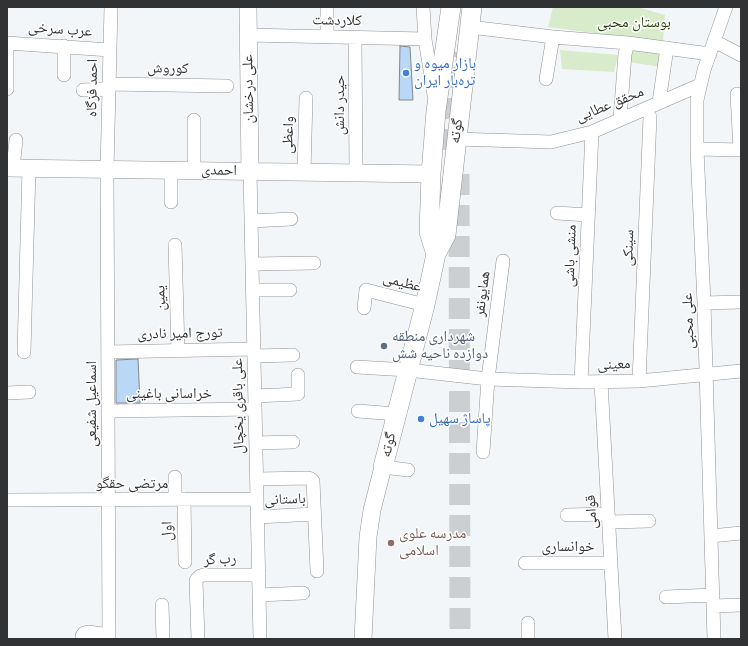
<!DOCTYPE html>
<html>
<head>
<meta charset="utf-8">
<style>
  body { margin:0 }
  #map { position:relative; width:748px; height:646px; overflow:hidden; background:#f3f6f9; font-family:"Titillium Web",sans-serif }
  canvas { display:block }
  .frame { position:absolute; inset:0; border:8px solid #313233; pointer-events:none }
</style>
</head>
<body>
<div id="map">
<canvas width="748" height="646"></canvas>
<div class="frame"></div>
</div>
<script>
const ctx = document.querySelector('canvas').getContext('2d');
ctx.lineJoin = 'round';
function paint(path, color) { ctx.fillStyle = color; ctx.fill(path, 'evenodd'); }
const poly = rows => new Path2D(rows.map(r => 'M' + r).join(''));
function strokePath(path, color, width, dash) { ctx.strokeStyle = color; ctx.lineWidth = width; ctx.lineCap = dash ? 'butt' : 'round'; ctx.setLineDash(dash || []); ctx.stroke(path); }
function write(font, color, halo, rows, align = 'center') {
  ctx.font = font + ' "Titillium Web","Noto Naskh Arabic",sans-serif'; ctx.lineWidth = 3; ctx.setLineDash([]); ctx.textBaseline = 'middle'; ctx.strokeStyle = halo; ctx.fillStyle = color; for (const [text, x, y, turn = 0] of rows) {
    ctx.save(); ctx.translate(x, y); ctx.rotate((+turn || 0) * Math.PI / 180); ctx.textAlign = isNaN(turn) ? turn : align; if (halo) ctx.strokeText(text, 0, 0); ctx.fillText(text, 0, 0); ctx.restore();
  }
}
const green = poly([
  [553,7,637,7,665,15,663,42,548,27],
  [632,47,662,52,660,67,629,62],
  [560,50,618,55,614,72,562,69]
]);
const building = poly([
  [400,46,410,47,413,100,399,100,400,46],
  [138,359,140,403,116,403,116,360,138,359]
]);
const primaryTunnel = poly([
  [449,150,450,52],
  [459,174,460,639]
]);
const minor = poly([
  [327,7,327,37],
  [423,7,425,39,434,95],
  [470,27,553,37,628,43,710,54],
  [248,35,425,39],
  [355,38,356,173],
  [714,41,741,55],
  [7,43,110,50],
  [7,43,7,89],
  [64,75,64,46],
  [546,79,553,37],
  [109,84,227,86],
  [83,90,109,89],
  [737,94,740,150],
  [659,102,667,48],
  [620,119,625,54,628,43],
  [194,120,194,171],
  [456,139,551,142,592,132,700,85],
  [697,149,741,150],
  [13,168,16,140],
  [250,172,260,639],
  [304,172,306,98],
  [171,202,171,171],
  [557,213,588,215],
  [251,221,291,219],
  [175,245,178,350],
  [252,264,314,263],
  [253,290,290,290],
  [704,303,741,302],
  [364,308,366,290,425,305],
  [24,352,29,168],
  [108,352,254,349],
  [254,356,293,355],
  [357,367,408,370,488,379,581,382,639,381,741,371],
  [639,381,650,117],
  [581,382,592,132],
  [601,382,615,639],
  [7,393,29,392],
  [255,396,298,394,298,375],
  [108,411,255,409],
  [358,411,396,414],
  [256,443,293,442],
  [483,452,488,379,503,261],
  [383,467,408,470],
  [175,477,175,499],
  [257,479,308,478,311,479,313,481,317,571],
  [184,499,185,562],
  [7,500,257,499],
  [567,515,608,514],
  [258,517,314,514],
  [609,522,649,521],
  [711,536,741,533],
  [525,563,611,563],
  [259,595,303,593],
  [666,597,713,595],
  [162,605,163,639],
  [713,606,741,605],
  [528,623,528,639],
  [82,639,82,636,84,633,88,632,109,635],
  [109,639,107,170,111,7],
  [198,639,196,581,197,579,200,576,204,575,259,575],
  [714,639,704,303,697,149,697,100,704,70,726,7]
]);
const tertiary = poly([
  [248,7,250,172],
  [7,168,431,174],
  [363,639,368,537,372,510,383,467]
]);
const secondary = poly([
  [436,254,429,232,431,174,436,111,451,7],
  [383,467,425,305,436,254,446,235,472,7]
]);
const markers = [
  [406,73,4,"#3f7fe0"],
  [384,346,4,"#5c6f8a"],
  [421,419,4,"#3f7fe0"],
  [391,543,4,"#8d6e63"]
];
const streetNames = [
  ["کلاردشت",337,21,1],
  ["عرب سرخی",60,30,4],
  ["کوروش",168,69,1],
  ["احمد فزگاه",93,88,-89],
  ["علی درخشان",249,89,-91],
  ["حیدر دانش",340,105,-90],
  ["محقق عطایی",610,105,-22],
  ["گوته",457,131,-83],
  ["واعظی",289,135,-88],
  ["احمدی",219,171,1],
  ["سینکی",629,248,-88],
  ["منشی باشی",571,256,-88],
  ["عظیمی",402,283,15],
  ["همایونفر",483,294,-83],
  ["یمین",161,298,-92],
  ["علی محبی",689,321,-92],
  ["تورج امیر نادری",180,334,-1],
  ["معینی",614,365,-2],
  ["خراسانی باغینی",169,394],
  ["اسماعیل شفیعی",92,404,-90],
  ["علی باقری یخچال",239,406,-91],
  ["گوته",389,445,-76],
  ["مرتضی حقگو",132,484],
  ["باستانی",285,500,-2],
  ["قوامی",592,512,-93],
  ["اول",168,531,-91],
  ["خوانساری",568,547],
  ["رب گر",220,560,-3]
];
const parkNames = [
  ["بوستان محبی",634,23]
];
const shopNames = [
  ["بازار میوه و",414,64],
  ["تره‌بار ایران",414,81],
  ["پاساژ سهیل",429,419]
];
const serviceNames = [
  ["شهرداری منطقه",392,337],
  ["دوازده ناحیه شش",392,354]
];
const educationNames = [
  ["مدرسه علوی",399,534],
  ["اسلامی",399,551]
];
paint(green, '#d8ebca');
paint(building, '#b9d7f7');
strokePath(building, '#848689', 1);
strokePath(primaryTunnel, '#cccfd1', 21, [21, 10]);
strokePath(minor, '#909295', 14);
strokePath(tertiary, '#909295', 18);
strokePath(secondary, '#909295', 20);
strokePath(minor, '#fff', 13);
strokePath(tertiary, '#fff', 17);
strokePath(secondary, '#fff', 19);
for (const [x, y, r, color] of markers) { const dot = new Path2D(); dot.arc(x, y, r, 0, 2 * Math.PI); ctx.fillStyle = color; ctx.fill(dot); strokePath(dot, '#fff', 1.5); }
write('15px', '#313233', '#fff', streetNames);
write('15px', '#283f0e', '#fff', parkNames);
write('15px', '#366cbe', '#fff', shopNames, 'left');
write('15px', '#4e5e75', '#fff', serviceNames, 'left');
write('15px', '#785e54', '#fff', educationNames, 'left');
</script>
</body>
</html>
